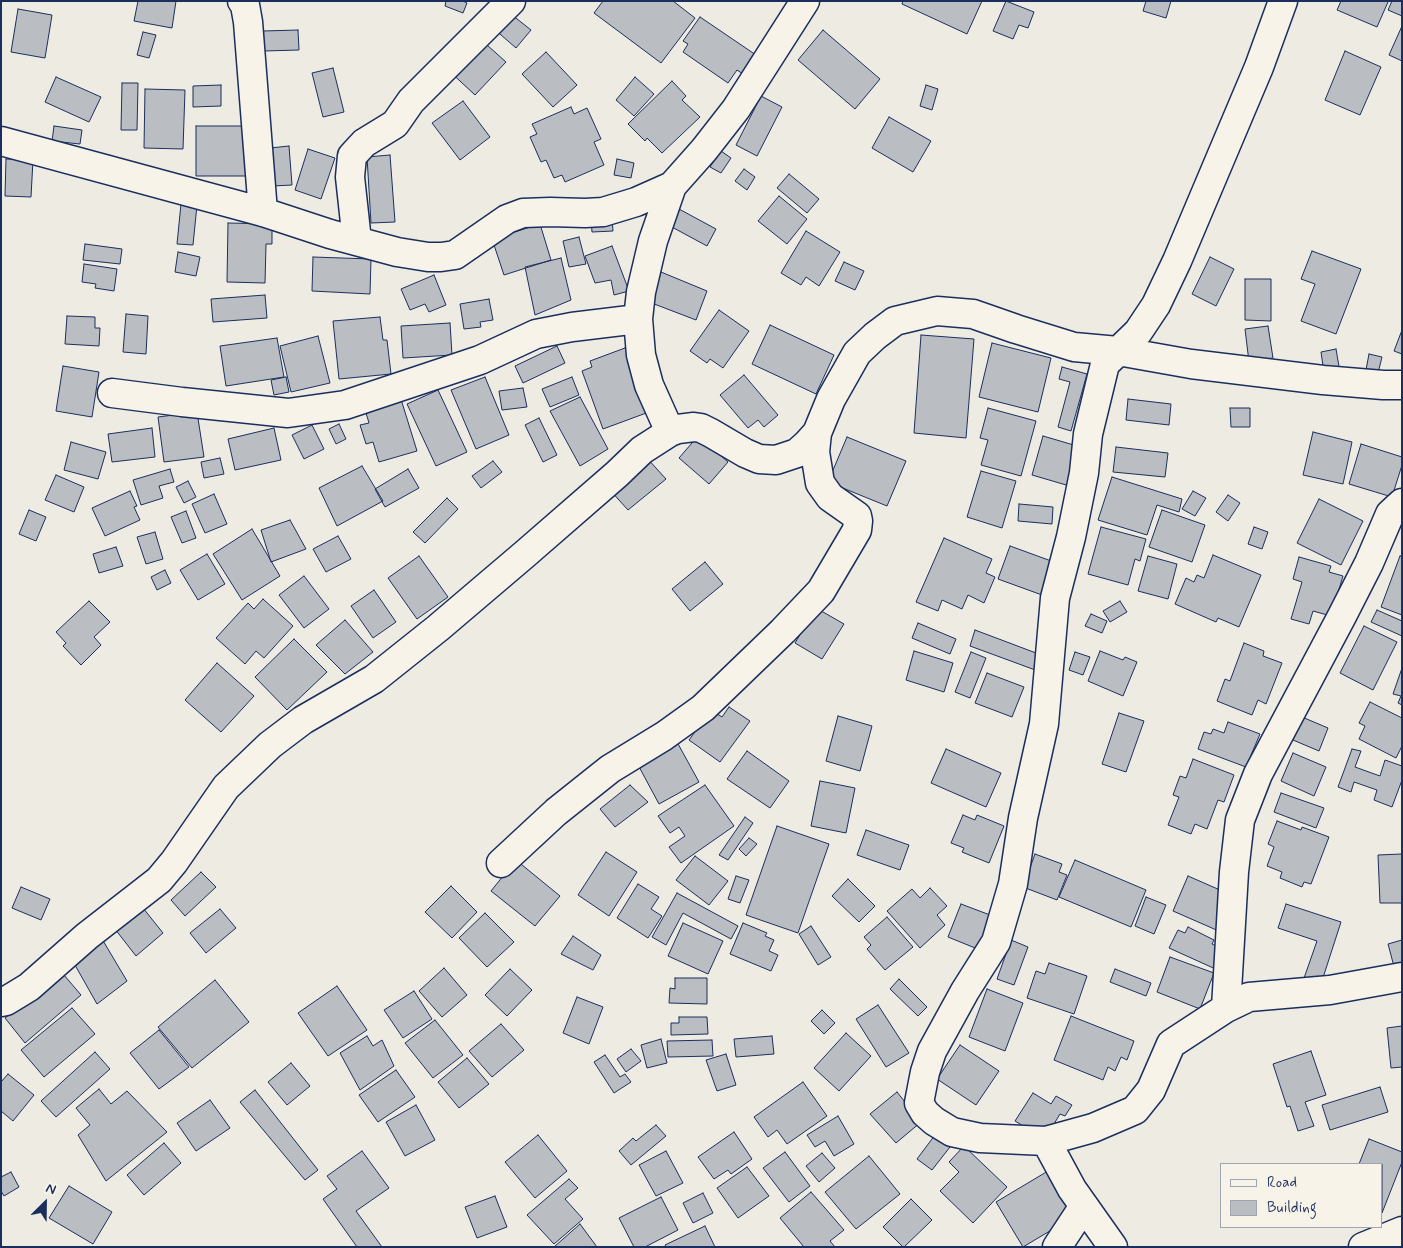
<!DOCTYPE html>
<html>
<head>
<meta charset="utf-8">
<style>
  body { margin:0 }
  #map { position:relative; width:1403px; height:1248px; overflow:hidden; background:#eeebe2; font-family:Mynerve,sans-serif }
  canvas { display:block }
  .frame { position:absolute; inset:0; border:2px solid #1b2f5e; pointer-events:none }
  .legend { position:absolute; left:1220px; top:1163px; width:162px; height:65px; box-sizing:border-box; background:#f7f3e8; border:1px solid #9fa5b1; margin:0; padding:6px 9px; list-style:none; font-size:15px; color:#1b2f5e }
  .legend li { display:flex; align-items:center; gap:10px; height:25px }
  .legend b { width:25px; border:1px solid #9fa5b1 }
  .north { position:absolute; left:20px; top:1178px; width:50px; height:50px; -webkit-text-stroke:4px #f7f3e8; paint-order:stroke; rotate:23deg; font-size:14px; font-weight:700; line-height:20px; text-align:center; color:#1b2f5e }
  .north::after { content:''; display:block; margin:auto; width:18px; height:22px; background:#1b2f5e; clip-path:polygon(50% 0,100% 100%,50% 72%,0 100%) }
</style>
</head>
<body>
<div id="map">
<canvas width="1403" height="1248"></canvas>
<div class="frame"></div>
<ul class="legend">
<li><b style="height:6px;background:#f7f3e8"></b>Road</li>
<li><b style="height:14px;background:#babdc2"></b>Building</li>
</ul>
<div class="north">N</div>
</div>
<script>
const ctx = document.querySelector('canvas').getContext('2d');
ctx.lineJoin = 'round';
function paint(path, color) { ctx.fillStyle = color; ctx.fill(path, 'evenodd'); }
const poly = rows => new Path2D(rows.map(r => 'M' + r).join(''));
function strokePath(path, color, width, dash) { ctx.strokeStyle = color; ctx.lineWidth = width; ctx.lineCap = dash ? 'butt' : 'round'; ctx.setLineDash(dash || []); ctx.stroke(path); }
const building = poly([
  [138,1,176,1,172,28,134,21,138,1],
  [446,1,463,1,467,3,463,13,445,6,446,1],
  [603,1,673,1,695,18,661,63,594,13,603,1],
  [903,1,982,1,967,34,902,4,903,1],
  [1006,1,1034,12,1028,28,1019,25,1013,39,993,31,1006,1],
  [1146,1,1171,1,1166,18,1143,11,1146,1],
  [1341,1,1386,1,1388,2,1377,27,1337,10,1341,1],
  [1392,1,1402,1,1402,16,1388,10,1392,1],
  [18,9,52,15,45,58,11,52,18,9],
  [507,11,531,30,516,48,493,28,507,11],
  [700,17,756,55,743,74,737,70,728,83,683,52,688,44,683,41,700,17],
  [1402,26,1402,61,1389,55,1402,26],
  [298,30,299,50,264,51,263,31,298,30],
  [823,30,880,79,855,109,798,60,823,30],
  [143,32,156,35,149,58,137,55,143,32],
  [477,36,506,62,475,95,446,68,477,36],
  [1345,51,1381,67,1360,115,1325,100,1345,51],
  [546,52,577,85,553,107,522,74,546,52],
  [333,68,344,112,323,117,312,73,333,68],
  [56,77,101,97,89,122,45,102,56,77],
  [635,77,654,94,634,116,616,100,635,77],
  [672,81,686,96,682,100,700,117,662,153,647,138,645,141,628,124,672,81],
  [122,83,138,83,137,130,121,130,122,83],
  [221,85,221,106,193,107,193,86,221,85],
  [926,85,938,89,932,110,920,106,926,85],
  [145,89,185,90,183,149,144,148,145,89],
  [761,96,782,107,757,156,736,145,761,96],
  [463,101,490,137,460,160,432,123,463,101],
  [571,107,574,114,587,108,601,139,594,142,604,165,565,182,562,175,554,178,546,160,541,162,530,137,537,134,532,124,571,107],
  [889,117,931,141,913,172,872,148,889,117],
  [54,126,82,130,80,144,52,141,54,126],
  [196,126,252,126,252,176,196,176,196,126],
  [289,146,292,185,273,186,270,148,289,146],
  [308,149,335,158,321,199,295,190,308,149],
  [721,151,731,158,721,173,710,167,721,151],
  [390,155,395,222,371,223,367,157,390,155],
  [6,159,33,160,31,197,5,196,6,159],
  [617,159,634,163,631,178,614,175,617,159],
  [744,169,755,177,747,190,735,181,744,169],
  [789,174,819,199,807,213,777,188,789,174],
  [779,196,807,219,787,244,758,221,779,196],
  [181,204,197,205,193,245,177,244,181,204],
  [679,209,716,229,707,246,670,226,679,209],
  [612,218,613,231,592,232,591,219,612,218],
  [228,223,272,224,272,244,266,244,265,283,227,282,228,223],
  [540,224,551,260,504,275,492,239,540,224],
  [806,231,840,252,819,286,806,277,801,285,781,273,806,231],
  [579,237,586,264,569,267,563,241,579,237],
  [85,244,122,249,120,264,83,260,85,244],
  [612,246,629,291,614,295,611,280,595,283,585,256,612,246],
  [1312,251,1361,269,1336,334,1301,321,1315,284,1301,279,1312,251],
  [178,252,200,257,196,276,175,272,178,252],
  [313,257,371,259,370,294,312,291,313,257],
  [1210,257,1234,269,1216,306,1192,294,1210,257],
  [561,258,571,300,535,315,525,267,561,258],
  [844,262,864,271,855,290,835,281,844,262],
  [84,264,117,269,114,291,95,288,96,284,82,282,84,264],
  [661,272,707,291,696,320,649,302,661,272],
  [434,275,446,305,429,312,425,304,410,310,401,289,434,275],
  [1245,279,1271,279,1271,321,1245,320,1245,279],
  [265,295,267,318,213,322,211,299,265,295],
  [489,299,493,320,480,322,481,327,464,329,460,304,489,299],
  [719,310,749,331,723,368,710,359,707,363,690,351,719,310],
  [126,314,148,316,146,354,123,352,126,314],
  [67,316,95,317,95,328,100,328,99,346,65,344,67,316],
  [380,317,383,340,387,340,391,374,339,379,333,321,380,317],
  [450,323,452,355,403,358,401,326,450,323],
  [770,325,834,355,816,394,752,364,770,325],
  [1268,326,1273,358,1249,362,1245,329,1268,326],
  [1402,330,1402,354,1394,351,1402,330],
  [921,335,974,339,966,438,914,433,921,335],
  [318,336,330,383,291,392,280,346,318,336],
  [277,338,284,377,226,386,220,346,277,338],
  [992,343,1051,358,1038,412,979,397,992,343],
  [557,346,565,363,523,383,515,366,557,346],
  [625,348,649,412,603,429,582,371,592,367,590,361,625,348],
  [1336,349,1341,378,1325,380,1321,352,1336,349],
  [1369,354,1382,357,1378,373,1366,370,1369,354],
  [63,366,99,372,92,417,56,411,63,366],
  [1062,367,1087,374,1071,431,1058,427,1070,382,1059,379,1062,367],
  [744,375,778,415,764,427,758,420,748,428,720,395,744,375],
  [286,377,289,392,274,395,271,380,286,377],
  [485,377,509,435,476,449,451,390,485,377],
  [572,377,579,395,550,407,542,389,572,377],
  [523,388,527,407,502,410,499,391,523,388],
  [438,390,467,452,436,466,407,404,438,390],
  [400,396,417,451,379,462,373,442,366,444,360,425,369,423,364,406,400,396],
  [580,397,608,449,580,466,550,411,580,397],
  [1128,399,1171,404,1169,425,1126,420,1128,399],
  [988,408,1036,421,1021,476,981,465,988,440,980,438,988,408],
  [1230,408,1250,408,1250,427,1231,427,1230,408],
  [197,412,204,457,164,462,158,417,197,412],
  [539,418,557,455,543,462,525,425,539,418],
  [339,424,346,439,336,444,329,429,339,424],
  [312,425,324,449,304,459,292,435,312,425],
  [152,428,155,457,112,462,108,434,152,428],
  [274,428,281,460,235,470,228,439,274,428],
  [1313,432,1352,442,1343,484,1303,475,1313,432],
  [698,436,728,462,709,484,679,458,698,436],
  [1043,436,1084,448,1073,487,1032,475,1043,436],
  [847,437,906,461,887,506,828,482,847,437],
  [71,442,106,452,98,479,64,470,71,442],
  [1361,444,1402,457,1402,465,1392,497,1349,484,1361,444],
  [1116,447,1168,453,1165,477,1113,472,1116,447],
  [646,457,666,479,628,510,609,489,646,457],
  [220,458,224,474,204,478,201,462,220,458],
  [493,461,502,472,481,488,472,476,493,461],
  [362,466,383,501,337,526,319,488,362,466],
  [170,469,174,482,159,486,163,498,141,505,133,480,170,469],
  [408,469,419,488,385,507,375,489,408,469],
  [981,471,1016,481,1002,528,967,517,981,471],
  [56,475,84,487,74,512,45,500,56,475],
  [1112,477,1182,499,1179,512,1157,505,1147,535,1098,520,1112,477],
  [188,481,196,497,184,503,176,487,188,481],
  [130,491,137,506,134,507,140,520,105,536,92,508,130,491],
  [1193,491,1206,498,1195,516,1182,509,1193,491],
  [214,494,227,524,205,533,192,504,214,494],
  [1228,495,1240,503,1228,521,1216,512,1228,495],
  [447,498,458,509,425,543,413,532,447,498],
  [1319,499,1363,521,1341,565,1297,543,1319,499],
  [1019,504,1053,507,1052,524,1018,521,1019,504],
  [29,510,46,517,36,541,19,534,29,510],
  [1162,510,1205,525,1192,562,1149,547,1162,510],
  [186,511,196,538,182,543,171,517,186,511],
  [290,520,306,549,271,562,261,530,290,520],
  [1101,527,1146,539,1140,561,1135,559,1128,585,1088,574,1101,527],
  [1254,527,1268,532,1262,549,1248,544,1254,527],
  [252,529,280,576,242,600,213,554,252,529],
  [155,532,163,559,146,564,137,537,155,532],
  [338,536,351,559,326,572,313,549,338,536],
  [944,538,992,559,986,573,995,577,984,603,968,595,962,609,942,600,938,611,916,602,944,538],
  [1010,546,1054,562,1042,595,998,579,1010,546],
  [116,547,123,566,99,573,93,554,116,547],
  [207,554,225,584,198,600,180,570,207,554],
  [1213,555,1261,575,1239,627,1218,618,1216,622,1175,604,1186,578,1194,582,1197,575,1204,578,1213,555],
  [419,556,448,597,417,619,388,578,419,556],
  [1148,556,1177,564,1168,599,1138,591,1148,556],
  [1400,556,1402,556,1402,615,1381,607,1400,556],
  [1299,557,1331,566,1329,572,1343,576,1331,616,1313,611,1309,624,1291,619,1302,582,1293,579,1299,557],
  [705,562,723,584,690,611,672,589,705,562],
  [165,570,171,583,157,590,151,577,165,570],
  [304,576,329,609,304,628,279,595,304,576],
  [374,590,396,622,373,638,351,606,374,590],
  [263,599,293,626,264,658,256,651,245,664,216,638,248,603,254,609,263,599],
  [89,601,110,622,94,637,101,645,81,665,63,646,66,643,56,632,89,601],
  [1120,601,1127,612,1110,622,1103,611,1120,601],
  [816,608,844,624,822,659,795,643,816,608],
  [1377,610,1402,621,1402,636,1371,622,1377,610],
  [1091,614,1107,621,1102,633,1085,626,1091,614],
  [345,620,373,652,345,674,316,645,345,620],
  [918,623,956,639,950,654,912,638,918,623],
  [1364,626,1397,642,1373,690,1340,673,1364,626],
  [975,630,1044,656,1038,671,970,646,975,630],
  [294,639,327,672,287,710,255,677,294,639],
  [1244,643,1264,651,1263,656,1282,663,1266,704,1258,700,1252,715,1217,701,1225,679,1230,681,1244,643],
  [914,651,953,663,944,692,906,680,914,651],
  [1100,651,1123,660,1125,657,1137,662,1123,696,1088,681,1100,651],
  [971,652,986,658,970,698,955,692,971,652],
  [1075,652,1090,657,1083,675,1069,670,1075,652],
  [217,663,254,696,221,732,185,700,217,663],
  [1402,668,1402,705,1398,703,1401,696,1393,694,1402,668],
  [987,673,1024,687,1012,717,975,703,987,673],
  [1370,702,1402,718,1402,746,1396,758,1359,739,1365,726,1359,723,1370,702],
  [729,707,750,721,720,762,689,740,711,710,722,717,729,707],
  [1119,713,1144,721,1126,772,1102,764,1119,713],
  [838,716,872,726,860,771,826,761,838,716],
  [1302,717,1328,728,1319,751,1293,740,1302,717],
  [1228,722,1260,734,1246,767,1198,749,1204,732,1211,734,1213,729,1224,733,1228,722],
  [677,742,699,782,659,804,637,763,677,742],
  [946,749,1001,773,986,807,931,783,946,749],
  [1352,749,1361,751,1355,767,1380,776,1385,760,1402,766,1402,780,1392,807,1374,800,1377,790,1354,782,1351,792,1338,787,1352,749],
  [747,751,789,781,770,808,727,779,747,751],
  [1293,753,1326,767,1314,796,1281,781,1293,753],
  [1193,759,1234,775,1224,802,1218,800,1207,829,1195,824,1191,834,1168,825,1179,797,1173,795,1180,776,1186,778,1193,759],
  [820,781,855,788,846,833,811,826,820,781],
  [630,785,648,802,615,827,600,809,630,785],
  [705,785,734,826,681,863,669,847,685,836,679,827,670,833,658,816,705,785],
  [1281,793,1324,808,1316,828,1274,812,1281,793],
  [963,815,975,820,977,815,1004,826,989,863,962,852,964,848,951,843,963,815],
  [745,817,753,823,728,860,719,855,745,817],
  [1277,821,1301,830,1302,827,1329,837,1311,884,1304,882,1302,887,1280,878,1282,872,1267,866,1274,847,1268,844,1277,821],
  [777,826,829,844,798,933,746,915,777,826],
  [866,830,909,845,900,870,857,855,866,830],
  [749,838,757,844,746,856,739,849,749,838],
  [606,852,637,872,609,916,578,895,606,852],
  [1035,854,1062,864,1059,872,1067,875,1057,900,1023,887,1035,854],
  [1402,854,1402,903,1380,903,1378,855,1402,854],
  [695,856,728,881,709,905,676,880,695,856],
  [516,860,560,896,535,926,491,891,516,860],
  [1075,860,1146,890,1131,927,1059,897,1075,860],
  [201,872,216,887,185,916,171,900,201,872],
  [736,876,749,880,740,903,728,899,736,876],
  [1188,876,1236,897,1221,932,1173,911,1188,876],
  [848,879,875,906,859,922,832,896,848,879],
  [638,884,659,897,651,909,662,916,648,938,617,918,638,884],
  [451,886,477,912,452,938,425,912,451,886],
  [21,887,50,899,41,920,12,908,21,887],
  [930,888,947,906,937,915,945,925,920,948,887,911,912,889,920,898,930,888],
  [677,893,738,926,731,939,683,913,666,945,652,937,677,893],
  [1146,897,1166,905,1154,934,1135,926,1146,897],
  [961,904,998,918,985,952,948,937,961,904],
  [1286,904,1341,922,1320,987,1303,981,1317,941,1278,928,1286,904],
  [143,908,163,933,136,956,115,929,143,908],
  [220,909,236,928,206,953,190,933,220,909],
  [485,913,514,942,487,967,459,938,485,913],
  [887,917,913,947,885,970,867,949,871,945,864,937,887,917],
  [683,923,723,941,708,974,668,956,683,923],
  [743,923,767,933,765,936,774,940,769,951,778,955,771,971,730,954,743,923],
  [811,926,831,957,818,965,799,934,811,926],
  [1188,927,1214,940,1212,944,1229,952,1220,971,1169,948,1178,930,1185,933,1188,927],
  [573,936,601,955,593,970,561,954,573,936],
  [102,939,127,981,97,1004,71,958,102,939],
  [1011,940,1028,947,1014,985,997,979,1011,940],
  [1402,940,1402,973,1396,974,1388,944,1402,940],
  [1170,957,1214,973,1200,1009,1157,992,1170,957],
  [1049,963,1087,976,1074,1014,1027,998,1036,971,1045,974,1049,963],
  [444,968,467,995,442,1017,419,991,444,968],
  [510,969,532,990,507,1016,485,995,510,969],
  [1115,969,1151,983,1146,996,1110,982,1115,969],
  [64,975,81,995,25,1043,5,1018,64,975],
  [675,978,707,978,707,1004,669,1003,670,988,675,989,675,978],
  [899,979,927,1007,918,1016,890,989,899,979],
  [215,980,249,1022,192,1068,158,1027,215,980],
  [337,986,367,1030,328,1056,298,1013,337,986],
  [987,989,1023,1003,1005,1051,969,1037,987,989],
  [414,991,432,1019,403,1038,384,1010,414,991],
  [577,997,603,1007,589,1044,563,1033,577,997],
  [878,1005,909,1053,886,1067,856,1019,878,1005],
  [72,1008,95,1034,44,1077,21,1050,72,1008],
  [822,1010,835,1023,824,1034,811,1021,822,1010],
  [1071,1016,1134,1041,1127,1060,1121,1057,1115,1071,1108,1067,1103,1080,1054,1060,1071,1016],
  [679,1017,707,1017,708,1034,671,1035,671,1023,679,1023,679,1017],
  [435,1020,463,1055,433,1078,405,1043,435,1020],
  [501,1024,524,1050,492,1077,469,1051,501,1024],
  [1402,1026,1402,1067,1391,1068,1387,1028,1402,1026],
  [159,1030,189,1067,159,1089,130,1053,159,1030],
  [846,1033,871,1056,839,1091,814,1068,846,1033],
  [367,1036,373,1046,382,1040,394,1066,360,1090,340,1053,367,1036],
  [772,1036,774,1054,736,1057,734,1039,772,1036],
  [661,1039,667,1063,647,1068,641,1045,661,1039],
  [712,1040,713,1056,668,1057,667,1041,712,1040],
  [960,1045,999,1071,976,1105,937,1079,960,1045],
  [631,1049,641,1061,626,1072,617,1059,631,1049],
  [1311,1051,1326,1095,1305,1102,1314,1126,1298,1131,1290,1106,1287,1107,1273,1064,1311,1051],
  [95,1052,110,1069,56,1117,41,1101,95,1052],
  [726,1054,736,1085,717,1091,706,1060,726,1054],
  [605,1055,620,1077,625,1074,631,1082,614,1093,594,1062,605,1055],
  [467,1058,489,1084,459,1108,438,1082,467,1058],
  [291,1063,310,1086,287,1105,268,1082,291,1063],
  [396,1070,415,1097,378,1122,359,1095,396,1070],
  [8,1074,34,1095,13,1121,1,1111,1,1082,8,1074],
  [803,1082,827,1116,787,1144,777,1130,768,1137,754,1117,803,1082],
  [1380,1087,1388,1112,1330,1130,1322,1105,1380,1087],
  [99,1089,111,1104,127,1091,167,1132,106,1181,78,1135,90,1125,76,1108,99,1089],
  [255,1090,318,1170,305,1180,240,1102,255,1090],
  [897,1092,921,1122,896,1143,870,1114,897,1092],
  [1033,1093,1051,1104,1056,1096,1072,1105,1065,1116,1060,1114,1045,1139,1015,1121,1033,1093],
  [210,1100,230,1128,196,1151,177,1123,210,1100],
  [416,1105,435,1140,405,1156,386,1122,416,1105],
  [838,1116,854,1144,834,1156,825,1141,815,1147,807,1135,838,1116],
  [656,1125,666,1136,631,1165,619,1151,633,1138,636,1141,656,1125],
  [734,1132,752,1159,731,1174,728,1170,714,1179,698,1157,734,1132],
  [538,1135,567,1171,535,1198,505,1162,538,1135],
  [935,1135,950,1147,932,1170,917,1159,935,1135],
  [1369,1139,1402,1152,1402,1162,1382,1213,1382,1164,1359,1164,1369,1139],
  [164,1143,181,1163,144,1195,127,1175,164,1143],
  [964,1146,1007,1187,973,1223,940,1191,959,1172,949,1162,964,1146],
  [362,1151,389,1188,356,1211,382,1247,357,1247,323,1199,337,1189,327,1176,362,1151],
  [666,1151,683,1183,656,1196,639,1165,666,1151],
  [785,1152,810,1186,789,1202,763,1168,785,1152],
  [822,1153,835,1168,819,1182,806,1166,822,1153],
  [869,1156,900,1194,856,1229,825,1192,869,1156],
  [747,1167,769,1196,738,1218,717,1188,747,1167],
  [1048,1171,1075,1216,1023,1247,996,1202,1048,1171],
  [11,1172,19,1187,4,1196,1,1191,1,1177,11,1172],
  [569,1179,578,1188,565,1199,583,1219,554,1244,527,1215,569,1179],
  [69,1186,112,1212,93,1244,49,1218,69,1186],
  [811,1192,844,1230,830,1241,835,1247,804,1247,780,1218,811,1192],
  [703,1193,713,1213,693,1223,683,1203,703,1193],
  [495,1196,507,1227,477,1238,465,1207,495,1196],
  [661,1197,678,1230,645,1247,634,1247,619,1218,661,1197],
  [911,1199,932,1220,904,1247,903,1247,883,1227,911,1199],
  [580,1224,597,1247,554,1247,580,1224],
  [705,1226,715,1247,666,1247,665,1245,705,1226]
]);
const minor = poly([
  [242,1,245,5,248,22,263,212],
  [1283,1,1259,67,1177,261,1156,305,1138,332,1105,364,1088,434,1084,473,1071,537,1055,598,1044,724,1023,818,1013,884,996,942,965,991,932,1051,925,1072,919,1103,925,1113,934,1121,952,1132,980,1138,1046,1141,1093,1128,1135,1110,1151,1090,1171,1044,1226,1008,1249,997,1330,990,1402,977],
  [1,141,263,212,330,234,397,252,428,257,441,257,455,255,507,219,523,213,550,212,585,213,603,212,636,202,672,186,704,150,736,109,805,1],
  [357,241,350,177,352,156,364,143,395,124,411,101,511,1],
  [112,393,182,402,288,413,345,405,480,360,536,334,572,327,638,319],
  [670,432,649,385,641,355,638,319,641,292,653,241,672,186],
  [501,863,556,812,610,769,664,736,703,708,783,631,821,591,857,530,858,521,857,516,830,497,820,483,815,452,817,433],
  [1,1002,6,1001,29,987,87,936,159,880,174,862,226,787,270,745,303,720,374,679,438,628,525,554,617,474,642,450,670,432,678,429,694,427,701,428,711,433,745,453,759,459,776,460,797,453,807,444,817,433,831,399,857,353,875,336,895,321,937,311,973,314,1016,329,1074,347,1118,351,1191,364,1323,380,1383,385,1402,385],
  [1226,1008,1234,872,1240,820,1258,774,1342,616,1369,563,1390,514,1402,503],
  [1046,1141,1072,1189,1113,1247],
  [1057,1247,1084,1206],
  [1363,1247,1402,1231]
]);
paint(building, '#babdc2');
strokePath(building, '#1b2f5e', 1);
strokePath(minor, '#1b2f5e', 31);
strokePath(minor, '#f7f3e8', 28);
</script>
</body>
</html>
